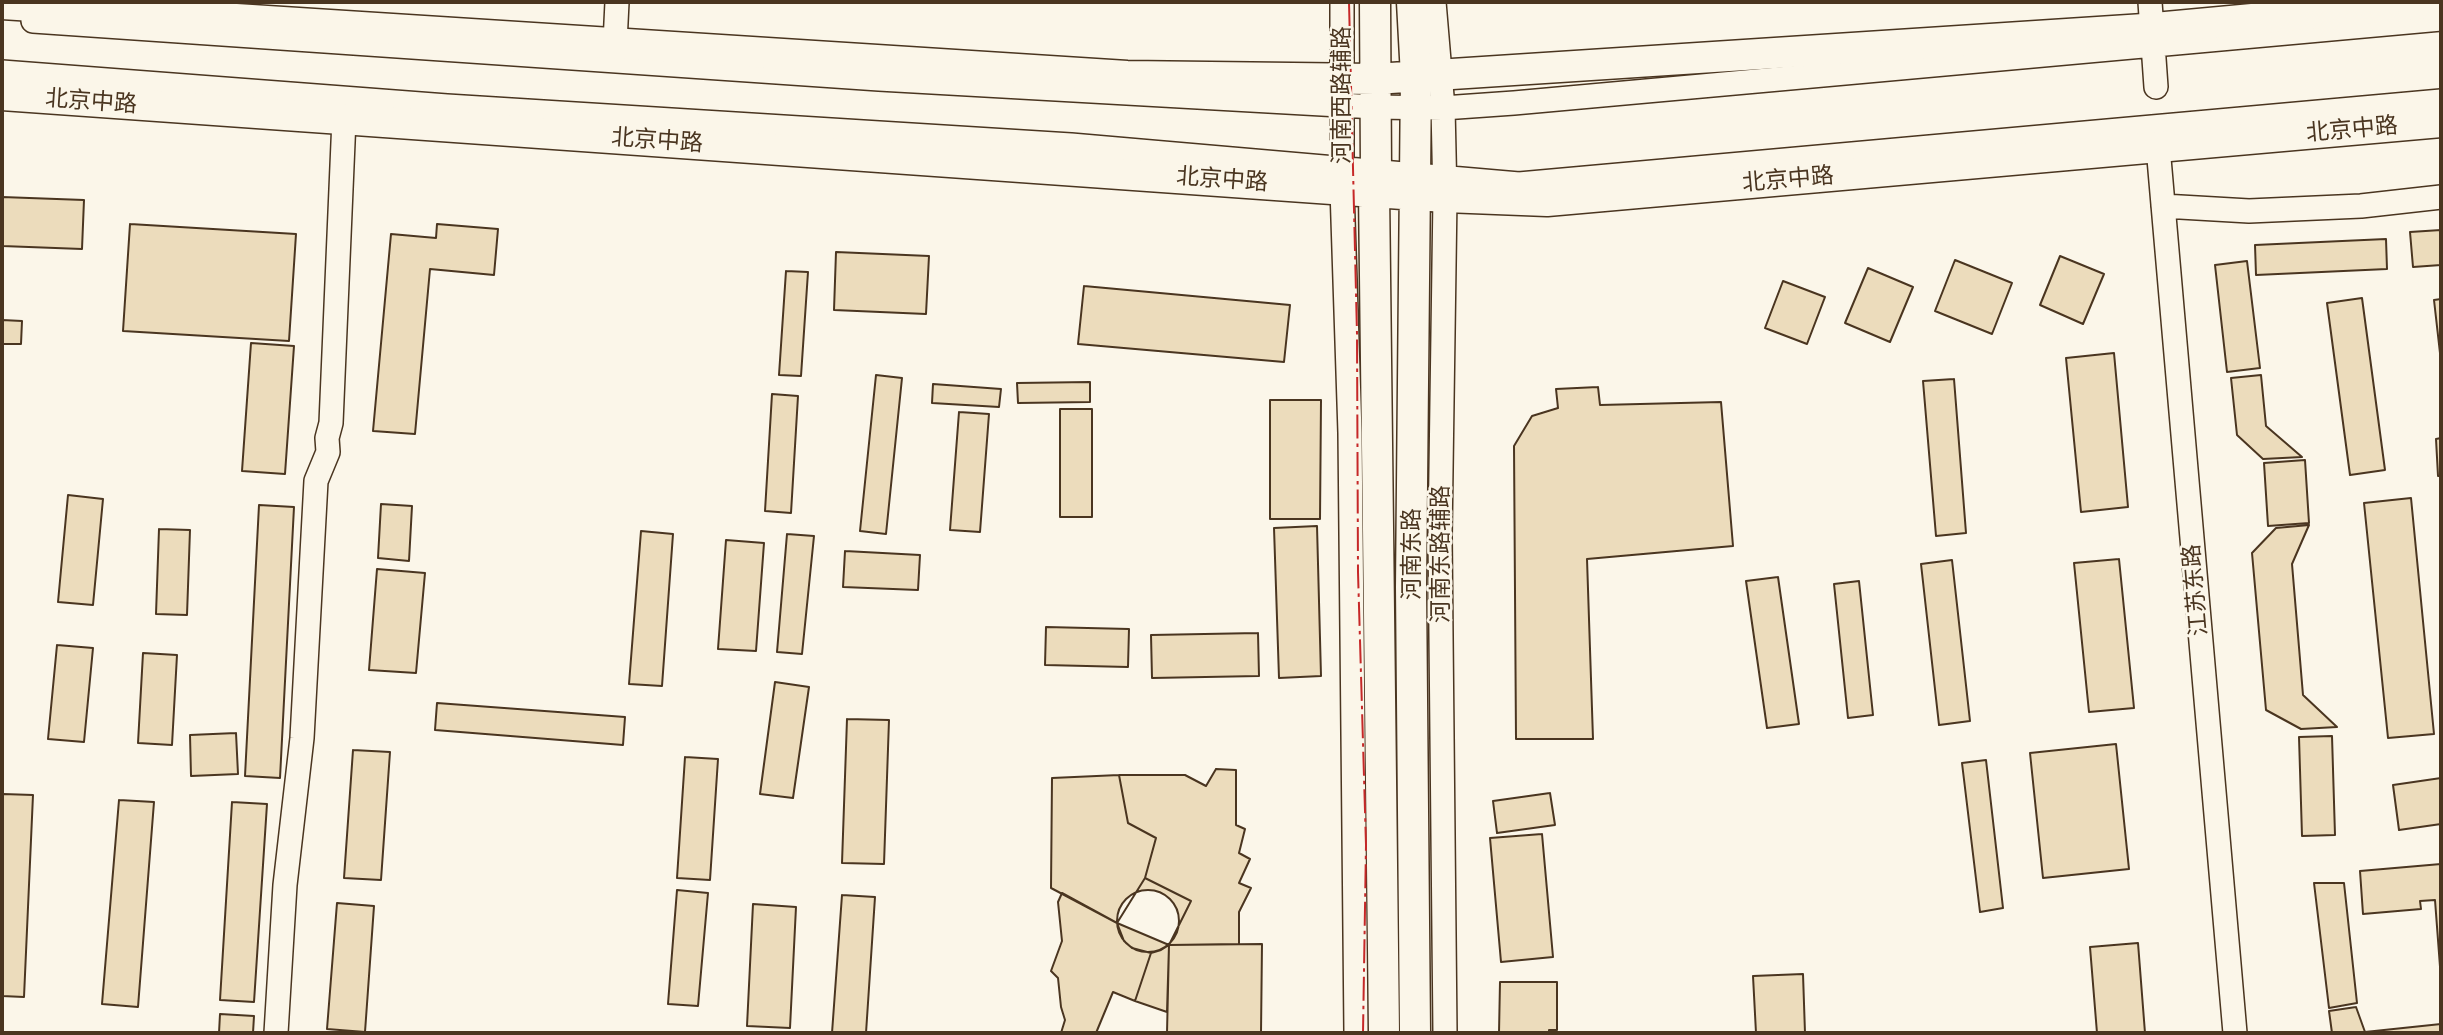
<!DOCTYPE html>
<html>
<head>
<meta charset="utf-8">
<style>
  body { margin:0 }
  #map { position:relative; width:2443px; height:1035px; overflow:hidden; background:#fbf6e9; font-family:Karla,sans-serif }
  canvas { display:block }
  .frame { position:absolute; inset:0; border:4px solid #4a3520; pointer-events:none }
</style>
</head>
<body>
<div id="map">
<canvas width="2443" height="1035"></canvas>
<div class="frame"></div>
</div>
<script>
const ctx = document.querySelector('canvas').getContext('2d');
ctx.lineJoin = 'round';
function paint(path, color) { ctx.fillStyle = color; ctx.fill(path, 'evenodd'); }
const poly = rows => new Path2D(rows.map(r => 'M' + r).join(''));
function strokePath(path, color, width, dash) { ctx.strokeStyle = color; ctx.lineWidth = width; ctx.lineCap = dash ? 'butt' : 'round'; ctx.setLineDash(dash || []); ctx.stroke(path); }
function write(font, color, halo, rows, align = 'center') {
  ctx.font = font + ' Karla,"Noto Sans SC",sans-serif'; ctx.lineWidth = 5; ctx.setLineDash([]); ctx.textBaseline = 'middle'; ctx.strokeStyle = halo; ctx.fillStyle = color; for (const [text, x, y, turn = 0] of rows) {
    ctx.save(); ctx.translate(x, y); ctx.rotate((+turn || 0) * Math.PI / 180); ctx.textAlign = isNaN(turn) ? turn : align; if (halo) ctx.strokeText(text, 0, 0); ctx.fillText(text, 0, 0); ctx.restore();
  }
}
const building = poly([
  [2,197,84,200,82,249,2,246,2,197],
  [130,224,296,234,289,341,123,331,130,224],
  [437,224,498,229,494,275,430,269,415,434,373,431,391,234,436,238,437,224],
  [2441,230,2441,265,2413,267,2410,232,2441,230],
  [2386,239,2387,269,2256,275,2255,245,2386,239],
  [836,252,929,256,926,314,834,310,836,252],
  [2060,256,2104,274,2083,324,2040,305,2060,256],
  [1955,260,2012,283,1992,334,1935,311,1955,260],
  [2247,261,2260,368,2227,372,2215,265,2247,261],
  [1868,268,1913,287,1890,342,1845,323,1868,268],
  [786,271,808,272,801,376,779,375,786,271],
  [1783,281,1825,297,1807,344,1765,328,1783,281],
  [1084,286,1290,305,1284,362,1078,344,1084,286],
  [2362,298,2385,470,2350,475,2327,303,2362,298],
  [2441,299,2441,362,2434,300,2441,299],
  [2,320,22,321,21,344,2,344,2,320],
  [251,343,294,346,285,474,242,471,251,343],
  [2114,353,2128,507,2081,512,2066,358,2114,353],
  [876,375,902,378,886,534,860,531,876,375],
  [2261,375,2266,426,2302,457,2263,459,2237,435,2231,378,2261,375],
  [1954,379,1966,533,1936,536,1923,381,1954,379],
  [1090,382,1090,402,1018,403,1017,383,1090,382],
  [933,384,1001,389,999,407,932,403,933,384],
  [1598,387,1600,405,1721,402,1733,546,1587,559,1593,739,1516,739,1514,446,1532,416,1558,408,1556,389,1598,387],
  [772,394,798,396,791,513,765,511,772,394],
  [1270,400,1321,400,1320,519,1270,519,1270,400],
  [1060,409,1092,409,1092,517,1060,517,1060,409],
  [959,412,989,414,980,532,950,530,959,412],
  [2441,438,2441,476,2438,476,2436,439,2441,438],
  [2305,460,2309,523,2268,526,2264,463,2305,460],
  [68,495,103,499,93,605,58,602,68,495],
  [2411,498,2434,734,2388,738,2364,503,2411,498],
  [381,504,412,506,409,561,378,558,381,504],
  [259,505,294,507,280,778,245,776,259,505],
  [2309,525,2292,564,2303,695,2337,727,2301,729,2266,710,2252,553,2276,528,2309,525],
  [1317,526,1321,676,1279,678,1274,528,1317,526],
  [159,529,190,530,187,615,156,614,159,529],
  [641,531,673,534,662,686,629,684,641,531],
  [787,534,814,536,802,654,777,652,787,534],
  [726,540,764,543,756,651,718,649,726,540],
  [845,551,920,555,918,590,843,587,845,551],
  [2119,559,2134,708,2089,712,2074,563,2119,559],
  [1952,560,1970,721,1939,725,1921,564,1952,560],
  [377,569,425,573,416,673,369,670,377,569],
  [1778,577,1799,724,1767,728,1746,581,1778,577],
  [1859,581,1873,715,1848,718,1834,584,1859,581],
  [1046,627,1129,629,1128,667,1045,665,1046,627],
  [1258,633,1259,676,1152,678,1151,635,1258,633],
  [57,645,93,648,84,742,48,739,57,645],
  [143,653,177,655,172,745,138,743,143,653],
  [775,682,809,687,793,798,760,794,775,682],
  [437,703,625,717,623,745,435,730,437,703],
  [847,719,889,720,884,864,842,863,847,719],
  [236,733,238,774,191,776,190,735,236,733],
  [2332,736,2335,835,2302,836,2299,737,2332,736],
  [2116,744,2129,869,2043,878,2030,753,2116,744],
  [353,750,390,752,381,880,344,878,353,750],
  [685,757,718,759,710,880,677,878,685,757],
  [1986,760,2003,908,1980,912,1962,763,1986,760],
  [1216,769,1236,770,1236,825,1245,829,1239,853,1250,859,1239,883,1251,888,1239,912,1239,944,1169,945,1191,901,1145,878,1156,838,1128,823,1119,775,1185,775,1206,786,1216,769],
  [1119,775,1128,823,1156,838,1145,878,1117,923,1051,888,1052,778,1119,775],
  [2441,778,2441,824,2399,830,2393,785,2441,778],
  [1550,793,1555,825,1497,833,1493,801,1550,793],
  [3,794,33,795,24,997,2,996,3,794],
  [119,800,154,802,138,1007,102,1004,119,800],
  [232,802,267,804,254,1002,220,1000,232,802],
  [1542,834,1553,957,1501,962,1490,838,1542,834],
  [2441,864,2441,980,2435,900,2420,901,2421,909,2363,914,2360,871,2441,864],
  [1145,878,1191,901,1169,945,1117,923,1145,878],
  [2314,883,2344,883,2357,1003,2329,1008,2314,883],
  '1117 921a31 31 0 1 1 62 0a31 31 0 1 1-62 0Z',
  [677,890,708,893,698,1006,668,1004,677,890],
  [1062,893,1117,923,1124,941,1132,948,1151,953,1135,1001,1113,992,1096,1033,1061,1033,1065,1020,1061,1007,1058,978,1051,971,1062,941,1058,902,1062,893],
  [842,895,875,897,866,1033,832,1033,842,895],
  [337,903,374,906,365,1032,327,1029,337,903],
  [753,904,796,907,790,1028,747,1026,753,904],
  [2138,943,2145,1033,2097,1033,2090,947,2138,943],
  [1262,944,1261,1033,1167,1033,1169,945,1262,944],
  [1169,945,1167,1012,1135,1001,1151,953,1161,950,1169,945],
  [1803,974,1805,1033,1756,1033,1753,976,1803,974],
  [1500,982,1557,982,1557,1030,1549,1030,1549,1033,1499,1033,1500,982],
  [2356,1007,2365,1032,2441,1024,2441,1033,2332,1033,2329,1011,2356,1007],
  [220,1014,254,1016,253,1033,219,1033,220,1014]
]);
const minor = poly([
  [1342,2,1342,189,1350,433,1356,1033],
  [1434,2,1443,108,1445,197,1440,537,1445,1033],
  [2150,2,2156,87],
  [33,21,879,79,1375,107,1443,108,1514,103,2441,19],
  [615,43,617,2],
  [2,72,447,106,1071,145,1519,184,2441,101],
  [2158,147,2235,1033],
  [2163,206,2249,211,2361,206,2441,197],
  [276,1033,285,885,302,738,316,481,328,452,327,438,331,423,344,119]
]);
const major = poly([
  [1375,2,1376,171,1374,191,1384,1033],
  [1412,2,1416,76,1411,587,1415,1033],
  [2,4,1127,76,1375,79,2144,29,2435,2],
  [2,95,1445,197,1547,201,2441,122]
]);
const power = poly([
  [1349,2,1357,334,1358,572,1366,845,1363,1033]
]);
const streetNames = [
  ["河南西路辅路",1342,95,-90],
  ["北京中路",91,102,4],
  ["北京中路",2352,130,-5],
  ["北京中路",657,141,4],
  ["北京中路",1222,180,4],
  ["北京中路",1788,180,-5],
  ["河南东路",1412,554,-90],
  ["河南东路辅路",1441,554,-90],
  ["江苏东路",2196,590,-95]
];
paint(building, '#ecdcbc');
strokePath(building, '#4a3520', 2);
strokePath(minor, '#4a3520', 26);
strokePath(major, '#4a3520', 33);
strokePath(minor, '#fbf6e9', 23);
strokePath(major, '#fbf6e9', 30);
strokePath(power, '#c62828', 2, [24, 5, 3.5, 5]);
write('23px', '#4a3520', '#fbf6e9', streetNames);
</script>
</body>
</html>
